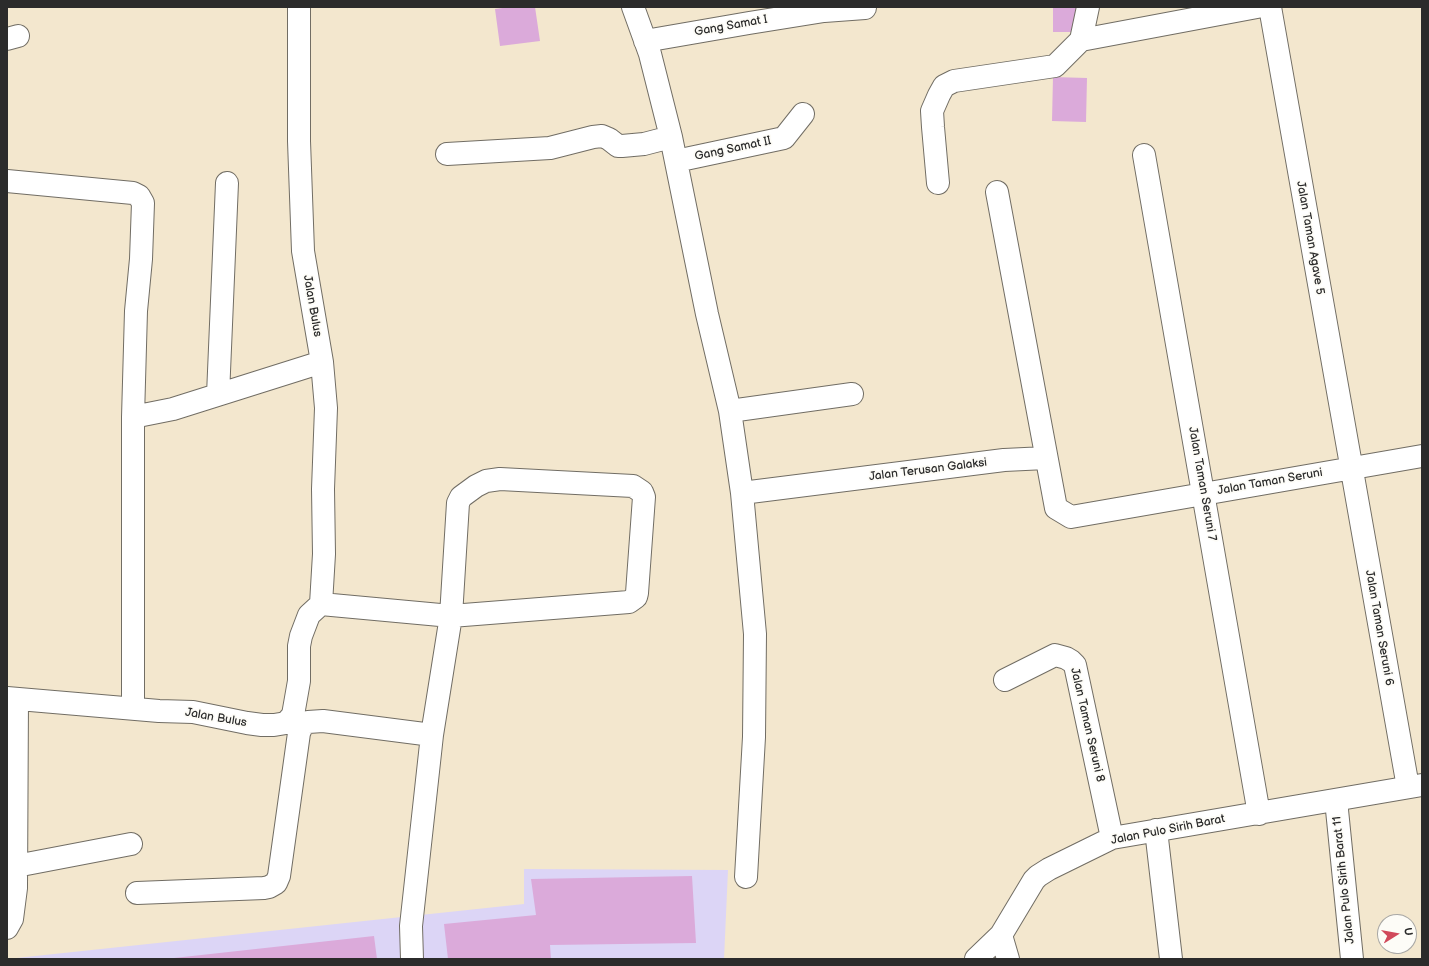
<!DOCTYPE html>
<html>
<head>
<meta charset="utf-8">
<style>
  body { margin:0 }
  #map { position:relative; width:1429px; height:966px; overflow:hidden; background:#f3e7ce; font-family:"Balsamiq Sans",sans-serif }
  canvas { display:block }
  .frame { position:absolute; inset:0; border:8px solid #2b2b2b; pointer-events:none }
  .north { position:absolute; left:1377px; top:914px; width:40px; height:40px; box-sizing:border-box; background:#fdfcf7; border:1px solid #a9a8a5; border-radius:50%; rotate:79deg; font-size:11px; font-weight:700; line-height:16px; text-align:center; color:#2b2b2b }
  .north::after { content:''; display:block; margin:auto; width:14px; height:18px; background:#d1495b; clip-path:polygon(50% 0,100% 100%,50% 72%,0 100%) }
</style>
</head>
<body>
<div id="map">
<canvas width="1429" height="966"></canvas>
<div class="frame"></div>
<div class="north">U</div>
</div>
<script>
const ctx = document.querySelector('canvas').getContext('2d');
ctx.lineJoin = 'round';
function paint(path, color) { ctx.fillStyle = color; ctx.fill(path, 'evenodd'); }
const poly = rows => new Path2D(rows.map(r => 'M' + r).join(''));
function strokePath(path, color, width, dash) { ctx.strokeStyle = color; ctx.lineWidth = width; ctx.lineCap = dash ? 'butt' : 'round'; ctx.setLineDash(dash || []); ctx.stroke(path); }
function write(font, color, halo, rows, align = 'center') {
  ctx.font = font + ' "Balsamiq Sans",sans-serif'; ctx.lineWidth = 3.5; ctx.setLineDash([]); ctx.textBaseline = 'middle'; ctx.strokeStyle = halo; ctx.fillStyle = color; for (const [text, x, y, turn = 0] of rows) {
    ctx.save(); ctx.translate(x, y); ctx.rotate((+turn || 0) * Math.PI / 180); ctx.textAlign = isNaN(turn) ? turn : align; if (halo) ctx.strokeText(text, 0, 0); ctx.fillText(text, 0, 0); ctx.restore();
  }
}
const built = poly([
  [524,869,728,870,724,959,7,959,524,904]
]);
const building = poly([
  [510,7,535,7,540,41,500,46,495,9],
  [1053,7,1078,7,1077,32,1053,32],
  [1053,77,1087,78,1086,122,1052,121],
  [692,876,696,943,550,945,551,959,448,959,444,924,536,915,531,879],
  [374,936,377,959,174,959,174,958]
]);
const minor = poly([
  [633,7,650,54,671,137,707,314,730,411,742,493,755,634,754,737,746,877],
  [1270,7,1408,787],
  [7,39,18,36],
  [1081,40,1257,7],
  [645,41,749,23,824,11,865,8],
  [447,154,550,148,593,137,602,136,609,139,618,146,622,146,644,144,671,137],
  [1144,155,1259,814],
  [676,161,784,138,803,114],
  [7,181,133,193,139,196,143,203,141,259,136,311,133,417],
  [938,183,933,127,932,111,939,95,944,86,954,81,1055,66,1081,40,1088,7],
  [997,192,1056,508,1071,517,1422,456],
  [218,395,227,183],
  [730,411,852,394],
  [742,493,1004,460,1046,458],
  [321,604,451,616,629,602,636,597,637,593,644,497,642,492,633,486,500,479,486,481,476,486,461,497,458,503,451,616,432,735,411,926,412,959],
  [1005,680,1055,655,1066,658,1071,661,1075,665,1112,838],
  [7,698,159,711,193,712,247,723,262,725,274,725,286,723,293,715,299,681,299,646,301,636,309,615,321,604,324,554,323,489,326,408,322,362,303,251,299,141,299,7],
  [133,708,133,417,173,409,322,362],
  [1336,800,1352,959],
  [1156,830,1171,959],
  [16,866,131,844],
  [137,893,264,888,269,887,276,883,279,876,299,733,302,726,308,722,323,721,432,735],
  [7,928,12,919,16,888,17,699],
  [1001,935,1008,959],
  [976,959,1001,935,1034,880,1038,876,1049,869,1112,838,1422,785]
]);
const streetNames = [
  ["Gang Samat I",731,26,-10],
  ["Gang Samat II",733,149,-12],
  ["Jalan Taman Agave 5",1310,238,80],
  ["Jalan Bulus",312,306,80],
  ["Jalan Terusan Galaksi",928,470,-7],
  ["Jalan Taman Seruni",1270,482,-10],
  ["Jalan Taman Seruni 7",1202,484,80],
  ["Jalan Taman Seruni 6",1379,628,80],
  ["Jalan Bulus",216,718,10],
  ["Jalan Taman Seruni 8",1087,725,77],
  ["Jalan Pulo Sirih Barat",1168,830,-11],
  ["Jalan Pulo Sirih Barat 11",1344,880,-96]
];
paint(built, '#dcd5f6');
paint(building, '#dbaada');
strokePath(minor, '#716d64', 24);
strokePath(minor, '#fff', 22);
write('12px', '#2b2b2b', '#fdfcf7', streetNames);
</script>
</body>
</html>
